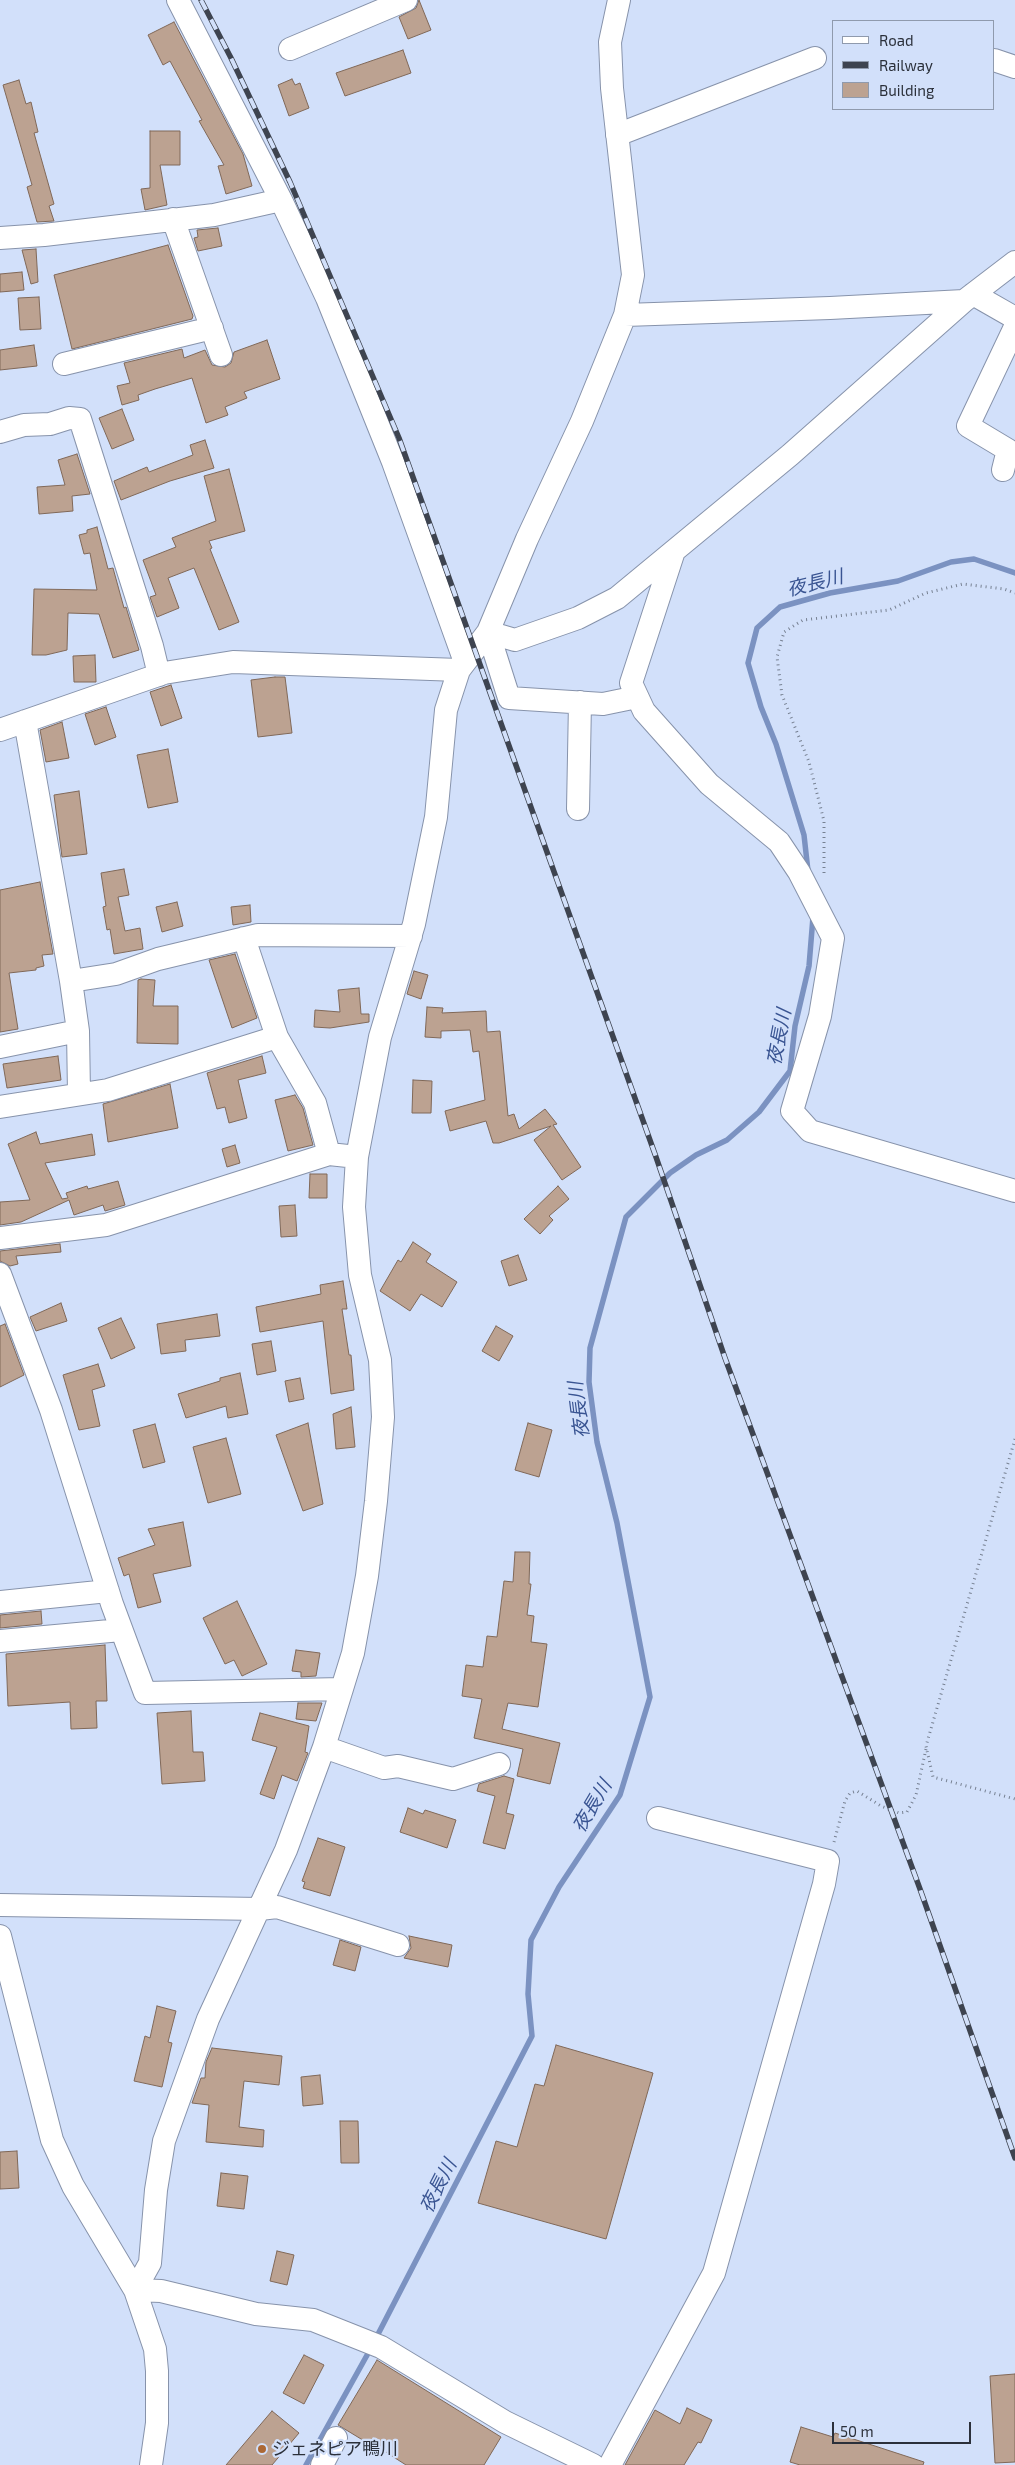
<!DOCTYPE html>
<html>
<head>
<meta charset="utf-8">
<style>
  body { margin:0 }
  #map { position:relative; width:1015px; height:2465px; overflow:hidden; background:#d2e0fa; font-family:"Exo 2",sans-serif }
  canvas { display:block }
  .legend { position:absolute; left:832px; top:20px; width:162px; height:90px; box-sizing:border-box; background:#d2e0fa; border:1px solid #8f9aad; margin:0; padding:6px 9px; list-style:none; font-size:15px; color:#2b303a }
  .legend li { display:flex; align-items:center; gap:10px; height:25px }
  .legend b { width:25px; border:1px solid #8f9aad }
  .scale { position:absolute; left:832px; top:2422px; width:139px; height:22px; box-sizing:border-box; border:2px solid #2b303a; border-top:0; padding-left:6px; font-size:15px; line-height:18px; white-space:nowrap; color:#2b303a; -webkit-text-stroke:4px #d2e0fa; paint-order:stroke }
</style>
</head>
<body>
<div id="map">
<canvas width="1015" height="2465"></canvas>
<ul class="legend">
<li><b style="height:6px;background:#fff"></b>Road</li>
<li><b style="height:6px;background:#3e4450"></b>Railway</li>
<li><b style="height:14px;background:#bca291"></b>Building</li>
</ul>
<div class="scale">50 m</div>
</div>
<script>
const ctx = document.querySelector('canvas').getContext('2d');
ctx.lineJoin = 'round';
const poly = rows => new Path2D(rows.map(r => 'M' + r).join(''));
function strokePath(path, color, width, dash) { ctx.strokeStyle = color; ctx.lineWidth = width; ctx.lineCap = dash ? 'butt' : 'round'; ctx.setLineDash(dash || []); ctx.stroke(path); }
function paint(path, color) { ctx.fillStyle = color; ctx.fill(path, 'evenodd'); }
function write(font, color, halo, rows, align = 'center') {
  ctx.font = font + ' "Exo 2","Noto Sans JP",sans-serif'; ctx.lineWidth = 4.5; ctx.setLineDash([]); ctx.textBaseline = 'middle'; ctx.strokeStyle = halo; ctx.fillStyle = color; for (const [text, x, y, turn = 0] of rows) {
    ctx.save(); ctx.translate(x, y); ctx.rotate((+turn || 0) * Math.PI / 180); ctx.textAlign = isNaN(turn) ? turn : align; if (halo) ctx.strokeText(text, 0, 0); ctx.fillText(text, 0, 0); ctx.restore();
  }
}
const stream = poly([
  [808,871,804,835,776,744,761,707,748,663,757,628,780,607,830,593,898,581,951,562,974,559,1015,573],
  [375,2340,532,2036,528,1994,531,1940,559,1887,620,1795,650,1697,617,1523,597,1442,589,1382,590,1348,626,1217,670,1173,696,1155,727,1140,759,1112,790,1071,795,1026,809,966,813,917],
  [306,2465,371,2348]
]);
const building = poly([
  [419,0,431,30,408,39,399,17,416,8,419,0],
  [174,22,243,154,252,186,226,194,218,166,224,165,199,121,202,120,170,61,163,65,148,35,174,22],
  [403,50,411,73,345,96,336,73,403,50],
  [292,79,295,85,300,83,309,108,289,116,278,85,292,79],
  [19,80,26,104,31,102,38,132,34,133,54,204,49,206,54,221,37,222,27,187,32,185,3,85,19,80],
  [150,131,180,131,180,165,160,165,167,205,145,210,141,189,150,188,150,131],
  [218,228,222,246,198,251,194,238,198,237,197,230,218,228],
  [168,245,193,316,192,319,72,349,54,275,168,245],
  [36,249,38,282,31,284,22,250,36,249],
  [22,272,24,290,0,292,0,274,22,272],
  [39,297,41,329,20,330,18,298,39,297],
  [267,340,280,379,244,392,247,398,225,407,228,415,206,423,192,378,155,389,138,395,139,400,122,405,117,386,130,383,124,363,182,349,184,358,205,350,212,365,225,367,231,363,234,352,267,340],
  [34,345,37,366,0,370,0,350,34,345],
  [122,409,134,440,112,449,99,418,122,409],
  [205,440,214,468,170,481,121,500,114,481,147,467,149,472,193,455,190,445,205,440],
  [77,454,90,494,72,496,73,511,39,514,37,487,65,485,58,460,77,454],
  [229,469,245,531,209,541,212,548,210,549,239,622,219,630,194,568,168,578,179,608,157,617,150,597,156,595,143,560,176,547,172,538,216,521,204,476,229,469],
  [97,527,108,569,113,568,124,608,126,607,139,650,113,658,99,614,68,613,67,650,46,655,32,655,34,589,97,590,90,553,84,554,79,535,87,533,87,530,97,527],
  [95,655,96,682,74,682,73,656,95,655],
  [275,677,285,677,292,733,258,737,251,680,275,677],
  [171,685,182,718,161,726,150,692,171,685],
  [106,707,116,737,95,745,85,714,106,707],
  [62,722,69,758,46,762,40,730,62,722],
  [168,749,178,802,148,808,137,755,168,749],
  [79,791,87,854,62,857,54,795,79,791],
  [124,869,129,895,118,897,125,931,140,928,143,949,114,954,110,929,107,930,103,907,106,906,101,873,124,869],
  [40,882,53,954,42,955,44,966,36,968,36,970,9,973,18,1029,0,1032,0,890,40,882],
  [177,902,183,926,162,932,156,907,177,902],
  [250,905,251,922,233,925,231,907,250,905],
  [235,954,257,1018,232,1028,209,960,235,954],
  [414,971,428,975,421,999,407,994,414,971],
  [141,979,155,980,153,1006,178,1006,178,1044,137,1043,138,980,141,979],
  [359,988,361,1014,369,1014,369,1022,330,1028,314,1027,315,1010,340,1012,338,990,359,988],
  [427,1007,443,1008,442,1013,486,1011,487,1032,500,1031,508,1116,514,1114,519,1129,545,1109,557,1124,553,1125,581,1167,562,1180,534,1140,551,1126,499,1143,493,1143,486,1121,450,1131,445,1111,485,1100,479,1051,473,1052,470,1030,441,1031,441,1038,425,1037,427,1007],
  [58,1056,61,1080,7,1088,3,1064,58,1056],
  [262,1056,266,1073,238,1080,247,1118,229,1123,225,1107,217,1109,207,1073,262,1056],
  [413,1080,432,1081,431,1113,412,1113,413,1080],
  [170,1084,178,1128,108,1142,103,1104,170,1084],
  [295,1095,303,1108,313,1145,288,1151,275,1100,295,1095],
  [36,1132,40,1144,92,1134,95,1155,45,1163,62,1199,68,1198,66,1193,87,1186,88,1189,118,1181,125,1205,105,1211,103,1205,74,1215,69,1200,21,1222,0,1225,0,1202,30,1200,8,1144,36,1132],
  [235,1145,240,1163,227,1167,222,1149,235,1145],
  [310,1174,327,1174,327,1198,309,1198,310,1174],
  [558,1186,569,1199,549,1216,553,1220,540,1234,524,1219,558,1186],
  [295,1205,297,1236,281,1237,279,1206,295,1205],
  [413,1242,431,1254,426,1262,457,1282,442,1307,421,1294,410,1311,380,1291,398,1260,401,1262,413,1242],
  [60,1244,61,1252,16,1256,18,1264,10,1266,0,1261,0,1251,60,1244],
  [518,1255,527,1280,509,1286,501,1261,518,1255],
  [343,1281,347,1309,342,1309,349,1355,351,1355,354,1390,331,1394,323,1321,260,1332,256,1307,321,1294,320,1285,343,1281],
  [61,1303,67,1321,36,1331,30,1317,61,1303],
  [217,1314,220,1336,185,1340,186,1351,161,1354,157,1324,217,1314],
  [121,1318,135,1348,111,1359,98,1328,121,1318],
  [5,1324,24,1375,0,1387,0,1326,5,1324],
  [496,1326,513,1336,499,1361,482,1351,496,1326],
  [271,1341,276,1371,257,1375,252,1344,271,1341],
  [98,1364,105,1386,92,1390,100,1426,79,1430,63,1375,98,1364],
  [240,1373,248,1414,228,1418,226,1406,186,1418,178,1394,220,1381,220,1378,240,1373],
  [300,1378,304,1399,289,1402,285,1381,300,1378],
  [351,1407,355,1447,336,1449,333,1414,351,1407],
  [308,1423,323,1504,303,1511,276,1435,308,1423],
  [528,1423,552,1430,539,1477,515,1470,528,1423],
  [155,1424,165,1462,143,1468,133,1430,155,1424],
  [226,1438,241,1494,208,1503,193,1447,226,1438],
  [183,1522,191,1566,153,1574,161,1602,138,1608,129,1574,124,1576,118,1558,155,1545,148,1529,183,1522],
  [515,1552,530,1552,529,1584,531,1584,527,1615,534,1616,531,1642,547,1644,538,1707,508,1703,502,1729,560,1743,550,1784,517,1776,523,1749,474,1738,482,1699,462,1696,466,1665,483,1667,487,1636,497,1637,504,1581,513,1582,515,1552],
  [237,1601,267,1664,242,1676,234,1660,225,1664,203,1618,237,1601],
  [41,1611,42,1624,0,1628,0,1615,41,1611],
  [105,1645,107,1701,96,1701,97,1728,71,1729,70,1702,8,1706,6,1654,105,1645],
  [296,1650,320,1653,316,1676,301,1677,301,1672,292,1671,296,1650],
  [298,1703,322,1703,316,1721,296,1719,298,1703],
  [191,1711,193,1752,203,1752,205,1781,162,1784,157,1713,191,1711],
  [260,1713,309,1726,305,1752,308,1753,297,1781,282,1775,274,1799,260,1794,277,1747,252,1740,260,1713],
  [504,1776,514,1779,506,1813,514,1815,505,1849,483,1843,495,1796,477,1791,479,1784,504,1776],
  [408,1808,423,1814,425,1810,456,1820,447,1848,400,1832,408,1808],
  [318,1838,345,1847,330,1896,303,1888,305,1882,302,1881,318,1838],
  [409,1936,452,1945,448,1967,404,1958,411,1948,409,1936],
  [340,1940,361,1947,355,1971,333,1965,340,1940],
  [157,2006,176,2011,168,2042,172,2043,162,2087,134,2081,145,2036,150,2038,157,2006],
  [556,2045,653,2073,606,2239,478,2203,496,2141,517,2147,535,2084,544,2086,556,2045],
  [212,2048,282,2056,279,2085,244,2081,239,2127,264,2130,263,2147,206,2142,209,2105,192,2103,201,2078,205,2078,206,2062,212,2048],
  [320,2075,323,2104,303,2106,301,2077,320,2075],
  [340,2121,358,2121,359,2163,341,2163,340,2121],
  [17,2151,19,2188,0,2189,0,2152,17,2151],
  [221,2173,248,2176,244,2209,217,2206,221,2173],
  [277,2251,294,2255,287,2285,270,2281,277,2251],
  [304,2355,324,2365,304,2404,283,2393,304,2355],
  [377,2360,501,2437,484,2465,406,2465,367,2440,366,2442,338,2425,377,2360],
  [1015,2374,1015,2462,995,2463,990,2376,1015,2374],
  [687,2408,712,2420,701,2443,698,2442,684,2465,625,2465,655,2410,680,2424,687,2408],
  [272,2411,299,2433,272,2465,226,2465,272,2411],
  [801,2427,833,2437,835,2433,924,2462,923,2465,800,2465,790,2462,801,2427]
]);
const path = poly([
  [824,873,824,821,809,762,782,695,777,657,784,632,803,620,889,610,926,593,963,584,1004,589,1015,593],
  [1015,1439,926,1746,933,1777,1015,1799],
  [834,1842,845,1801,850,1793,857,1791,881,1806,899,1813,907,1812,916,1795,926,1749]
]);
const minor = poly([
  [178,0,281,200,327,298,393,462,465,662],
  [290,49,406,0],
  [994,60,1015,67],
  [617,135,815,58],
  [173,219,221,355],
  [0,238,44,235,214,215,281,200],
  [973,294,1015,318],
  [625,315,830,308,964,301],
  [64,364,212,328],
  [0,432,24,425,50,424,69,418,80,419,152,646,159,675],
  [1003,470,1008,450,968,426,1015,327],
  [674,551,631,683,644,711,709,784,779,842,799,872,833,938,820,1016,792,1111,810,1131,1015,1191],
  [488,632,515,640,578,618,617,598,790,455,964,301,1015,262],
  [488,632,509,698,603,704,637,697],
  [25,721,71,981],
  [0,730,164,673,233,662,459,670],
  [578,809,580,702],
  [244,938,277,1037,315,1103,329,1154],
  [0,1047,78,1031],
  [79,1094,78,1031,71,981,116,974,158,959,258,935,411,936],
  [0,1107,108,1090,277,1037],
  [0,1238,106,1225,329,1154,357,1157],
  [0,1274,51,1410,112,1604,145,1693,342,1689],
  [0,1602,108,1591],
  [0,1641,121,1630],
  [324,1747,384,1768,398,1766,453,1779,499,1764],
  [0,1905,260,1909,277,1907,398,1945],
  [0,1936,52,2140,73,2186,135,2290,155,2349,157,2371,157,2423,151,2465],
  [322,2465,336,2438],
  [593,2465,505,2422,381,2347,313,2320,256,2314,161,2291,135,2290,150,2263,156,2190,164,2141,208,2019,286,1850,324,1747,353,1653,367,1576,376,1501,383,1417,380,1360,360,1275,354,1207,357,1157,380,1037,414,924,436,817,446,710,459,670,488,632,527,539,582,421,625,315,633,275,612,88,610,42,619,0],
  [610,2465,714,2273,824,1884,828,1861,658,1818]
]);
const rail = poly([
  [201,0,231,58,290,182,399,438,656,1157,725,1358,920,1889,1015,2158]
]);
const markers = [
  [262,2449,5,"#ab6835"]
];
const poiNames = [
  ["ジェネピア鴨川",272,2449]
];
const waterNames = [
  ["夜長川",815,583,-14],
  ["夜長川",779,1037,-79],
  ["夜長川",579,1410,-97],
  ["夜長川",592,1806,-59],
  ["夜長川",438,2186,-63]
];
strokePath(stream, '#7b92c1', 5.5);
paint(building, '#bca291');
strokePath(building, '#806858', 1);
strokePath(minor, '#8793ab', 24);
strokePath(path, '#778192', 3, [1, 4]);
strokePath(minor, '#fff', 22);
strokePath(rail, '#3e4450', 5.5);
strokePath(rail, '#d2e0fa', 4, [11]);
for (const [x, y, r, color] of markers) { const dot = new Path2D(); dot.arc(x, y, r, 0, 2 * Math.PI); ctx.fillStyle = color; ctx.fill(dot); strokePath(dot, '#d2e0fa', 2); }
write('18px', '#2b303a', '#d2e0fa', poiNames, 'left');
write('italic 19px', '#395492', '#d2e0fa', waterNames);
</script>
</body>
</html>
